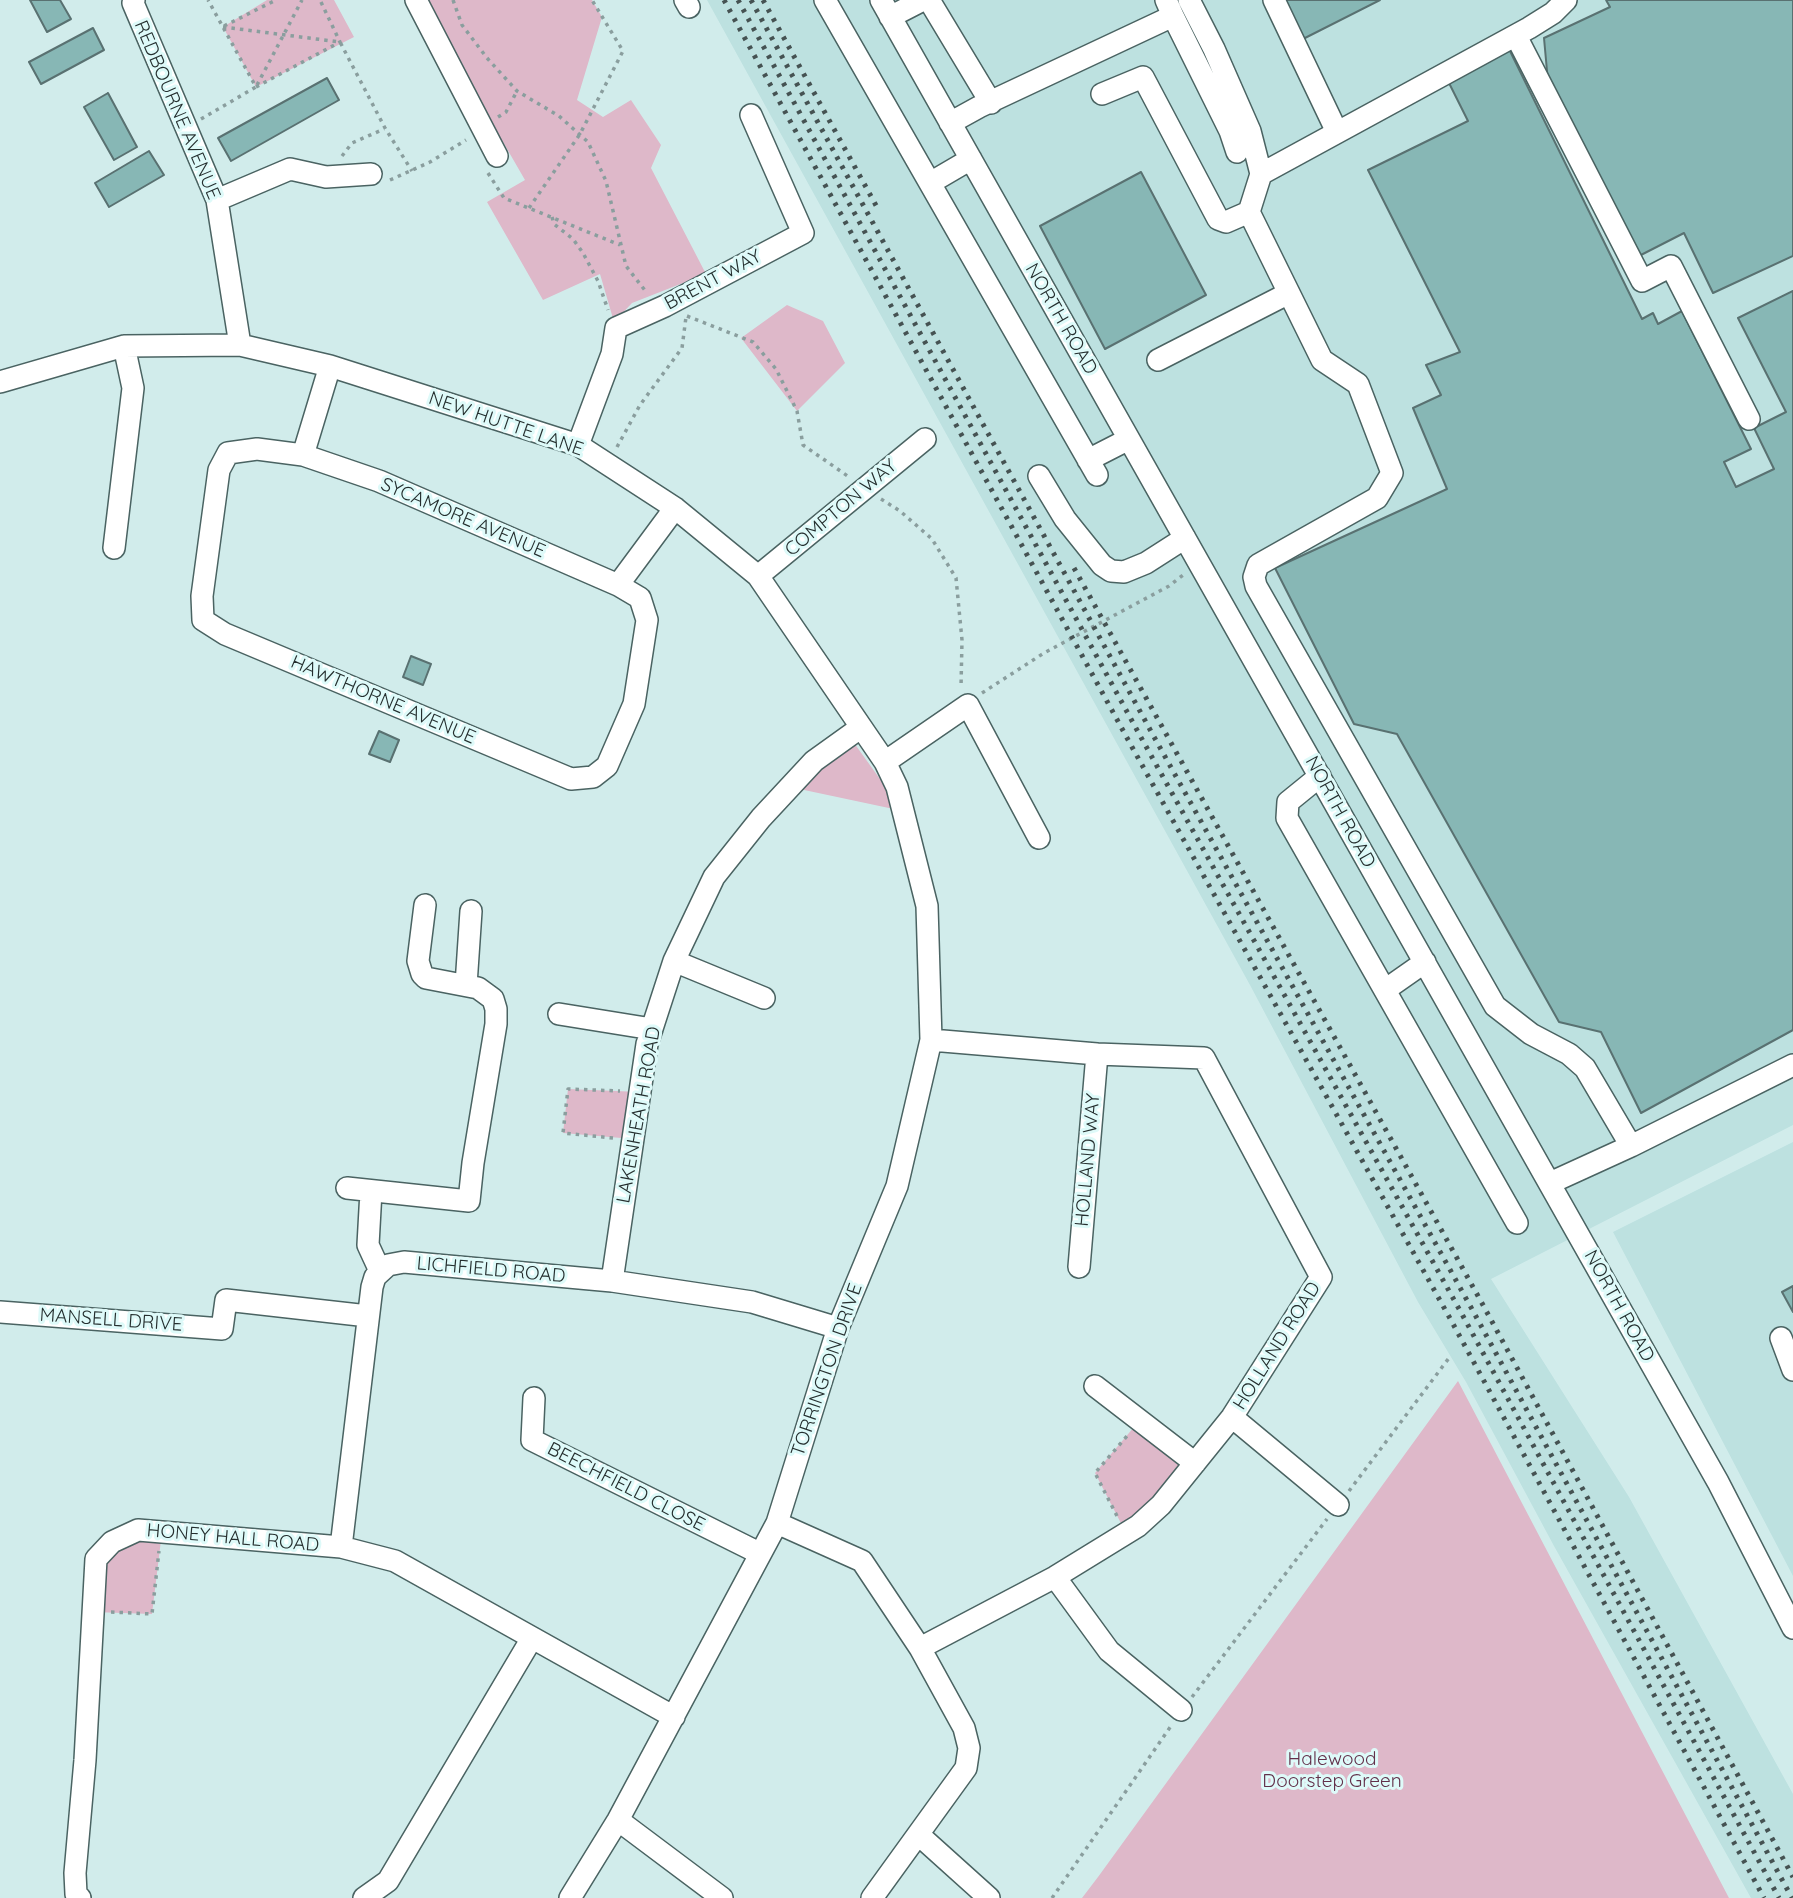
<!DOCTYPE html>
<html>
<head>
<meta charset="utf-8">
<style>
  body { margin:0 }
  canvas { display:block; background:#d1eceb }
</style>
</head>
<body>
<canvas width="1793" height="1898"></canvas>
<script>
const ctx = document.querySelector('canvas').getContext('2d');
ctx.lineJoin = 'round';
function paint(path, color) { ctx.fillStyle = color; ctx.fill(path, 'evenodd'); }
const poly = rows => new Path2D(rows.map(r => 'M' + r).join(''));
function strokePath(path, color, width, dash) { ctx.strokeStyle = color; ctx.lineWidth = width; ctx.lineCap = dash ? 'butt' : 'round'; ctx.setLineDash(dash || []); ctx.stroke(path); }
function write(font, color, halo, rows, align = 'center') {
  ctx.font = font + ' Quicksand,sans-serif'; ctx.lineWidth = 6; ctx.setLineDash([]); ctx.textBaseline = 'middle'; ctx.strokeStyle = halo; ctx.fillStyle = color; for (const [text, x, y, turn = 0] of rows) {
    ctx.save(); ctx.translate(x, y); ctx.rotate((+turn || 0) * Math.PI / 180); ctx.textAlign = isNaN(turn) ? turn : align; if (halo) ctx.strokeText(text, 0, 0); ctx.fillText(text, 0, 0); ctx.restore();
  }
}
const built = poly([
  [707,0,1793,0,1793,1125,1491,1279,1629,1497,1793,1794,1793,1898,1751,1898,1554,1546,1466,1382,1418,1302,1250,985],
  [1793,1142,1793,1576,1613,1232]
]);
const green = poly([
  [267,0,334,0,354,37,256,87,223,27],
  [421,0,592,0,602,17,577,100,603,117,631,100,661,145,651,168,706,274,632,303,614,322,600,274,543,300,487,202,525,180],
  [787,305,823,321,845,363,797,411,741,338],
  [849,736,903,811,790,787],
  [568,1089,640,1092,633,1139,563,1133],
  [1458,1381,1729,1898,1082,1898,1098,1877],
  [1140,1420,1195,1463,1126,1533,1095,1473],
  [162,1532,152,1614,93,1612,102,1553]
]);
const building = poly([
  [30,0,60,0,71,19,47,32,30,0],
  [1283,0,1380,0,1303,39,1283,0],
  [1606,0,1793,0,1793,256,1713,293,1684,233,1637,257,1548,82,1544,38,1610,7,1606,0],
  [93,28,104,50,41,84,29,62,93,28],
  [1508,47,1642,319,1653,313,1658,324,1682,311,1751,449,1724,462,1736,487,1774,469,1754,428,1786,412,1738,318,1793,291,1793,1030,1641,1113,1601,1032,1559,1022,1397,734,1354,724,1275,568,1447,489,1413,408,1441,395,1426,365,1460,352,1368,170,1468,121,1446,77,1508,47],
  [327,78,339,100,231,161,218,138,327,78],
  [108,93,137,147,114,160,84,107,108,93],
  [149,151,164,175,109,207,95,183,149,151],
  [1141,172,1206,295,1105,349,1040,226,1141,172],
  [411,656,431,664,423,685,403,677,411,656],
  [379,731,399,740,390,762,369,754,379,731],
  [1793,1286,1793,1312,1782,1292,1793,1286]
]);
const path = poly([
  [453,0,462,25,487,58,517,91,559,116,588,142,606,181,626,266,647,293],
  [224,26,276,0],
  [223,27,340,42,385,128,412,171],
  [257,85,302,0],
  [256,87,340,42,320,0],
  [498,117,506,112,517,91],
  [201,119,256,87,208,0],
  [342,156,352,143,384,129],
  [488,173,504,198,620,245],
  [390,180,430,162,466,140],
  [529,208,580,134,623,51,592,0],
  [552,217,554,224,573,239,583,253,598,281,608,310],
  [687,316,753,342,776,369,797,411,803,445,849,477],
  [617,447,640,405,682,348,686,317],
  [881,499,900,511,932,539,956,578,962,640,961,687],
  [982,693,1044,653,1169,586,1183,575],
  [613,1138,563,1133,568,1089,620,1091],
  [1349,1491,1449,1358],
  [1117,1516,1095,1473,1127,1436],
  [111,1612,152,1614,159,1551],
  [1192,1697,1327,1519],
  [1052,1898,1171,1726]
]);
const minor = poly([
  [134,0,133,3,217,200,240,345],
  [416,0,497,156],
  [685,0,689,7],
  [825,0,1097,475],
  [881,0,1718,1482,1793,1628],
  [929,0,991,103],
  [1189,0,1214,49,1250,131,1261,174,1249,212,1322,360,1358,384,1392,473,1377,498,1258,565,1254,577,1256,586,1495,1006,1531,1034,1569,1054,1585,1068,1631,1146],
  [1274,0,1337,132],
  [1173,16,1230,131,1237,152],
  [890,17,923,0],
  [1516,36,1642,281,1671,266,1749,419],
  [1102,94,1143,77,1218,219,1226,222,1249,212],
  [950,123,979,107,1173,16,1166,0],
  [1261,174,1529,28,1553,13,1566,0],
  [930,183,971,159],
  [217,200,290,169,326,177,371,174],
  [1158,360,1289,293],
  [330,366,303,455,379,481,618,585,675,508],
  [0,382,124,346,240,345,330,366,578,445,675,508,758,576,885,762,897,787,927,906,931,1040,897,1186,838,1328,777,1523,618,1820,570,1898],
  [578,445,612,354,616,328,665,306,803,233,751,115],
  [303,455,257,449,228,453,219,470,202,596,203,620,225,634,571,779,593,777,607,766,634,704,647,620,640,598,618,585],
  [1088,460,1129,439],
  [1039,476,1065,519,1102,565,1111,571,1124,572,1146,563,1185,538],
  [114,548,133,388,124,346],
  [758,576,925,439],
  [885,762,968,705,1039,838],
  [1320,776,1288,802,1287,818,1517,1223],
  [674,961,764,998],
  [466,985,471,911],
  [1385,990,1425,962],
  [559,1014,652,1029],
  [1550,1183,1631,1146,1793,1065],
  [347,1188,469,1201,473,1163,496,1024,496,1009,493,999,478,988,426,978,422,974,418,961,425,905],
  [371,1191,368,1245,380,1271],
  [1079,1267,1097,1054],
  [612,1281,647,1044,674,961,714,877,761,818,814,761,860,728],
  [0,1312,222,1329,226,1300,368,1316],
  [1781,1338,1793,1370],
  [1095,1386,1195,1463],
  [534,1398,532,1440,759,1553],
  [1232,1417,1338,1505],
  [777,1523,862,1561,920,1648,964,1728,969,1748,966,1768,872,1898],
  [341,1547,372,1287,375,1277,388,1265,404,1262,612,1281,752,1302,838,1328],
  [1055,1577,1109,1651,1181,1710],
  [920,1648,1055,1577,1138,1526,1161,1505,1232,1417,1321,1277,1204,1058,1097,1054,931,1040],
  [618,1820,722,1898],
  [919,1835,989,1898],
  [80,1898,76,1894,75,1873,85,1760,96,1559,112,1542,138,1530,341,1547,395,1561,674,1717],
  [364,1898,388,1881,532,1638]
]);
const rail = poly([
  [724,0,1132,747,1452,1322,1764,1898],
  [738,0,1143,741,1463,1316,1779,1898],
  [751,0,1153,735,1473,1311,1792,1898],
  [763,0,878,209],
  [1074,568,1483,1305,1793,1877]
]);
const streetNames = [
  ["REDBOURNE AVENUE",177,110,67],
  ["BRENT WAY",713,280,-28],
  ["NORTH ROAD",1061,319,60],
  ["NEW HUTTE LANE",506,424,19],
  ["COMPTON WAY",841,508,-40],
  ["SYCAMORE AVENUE",463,518,23],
  ["HAWTHORNE AVENUE",383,700,23],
  ["NORTH ROAD",1340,812,61],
  ["LAKENHEATH ROAD",639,1115,-80],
  ["HOLLAND WAY",1088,1160,-85],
  ["LICHFIELD ROAD",491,1270,5],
  ["NORTH ROAD",1619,1306,61],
  ["MANSELL DRIVE",111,1320,4],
  ["HOLLAND ROAD",1277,1346,-58],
  ["TORRINGTON DRIVE",827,1370,-71],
  ["BEECHFIELD CLOSE",626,1487,27],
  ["HONEY HALL ROAD",233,1538,5]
];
const parkNames = [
  ["Halewood",1332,1759],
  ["Doorstep Green",1332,1781]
];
paint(built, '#bde1e0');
paint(green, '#deb8c9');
paint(building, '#87b7b5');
strokePath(building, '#597171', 2);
strokePath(minor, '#4a6362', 24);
strokePath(path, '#8a9e9e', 3.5, [3.5, 5]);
strokePath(minor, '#fff', 21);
strokePath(rail, '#455252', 5, [3.5, 7]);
write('19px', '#252f2f', '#defaf9', streetNames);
write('19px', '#62304a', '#defaf9', parkNames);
</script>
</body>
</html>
